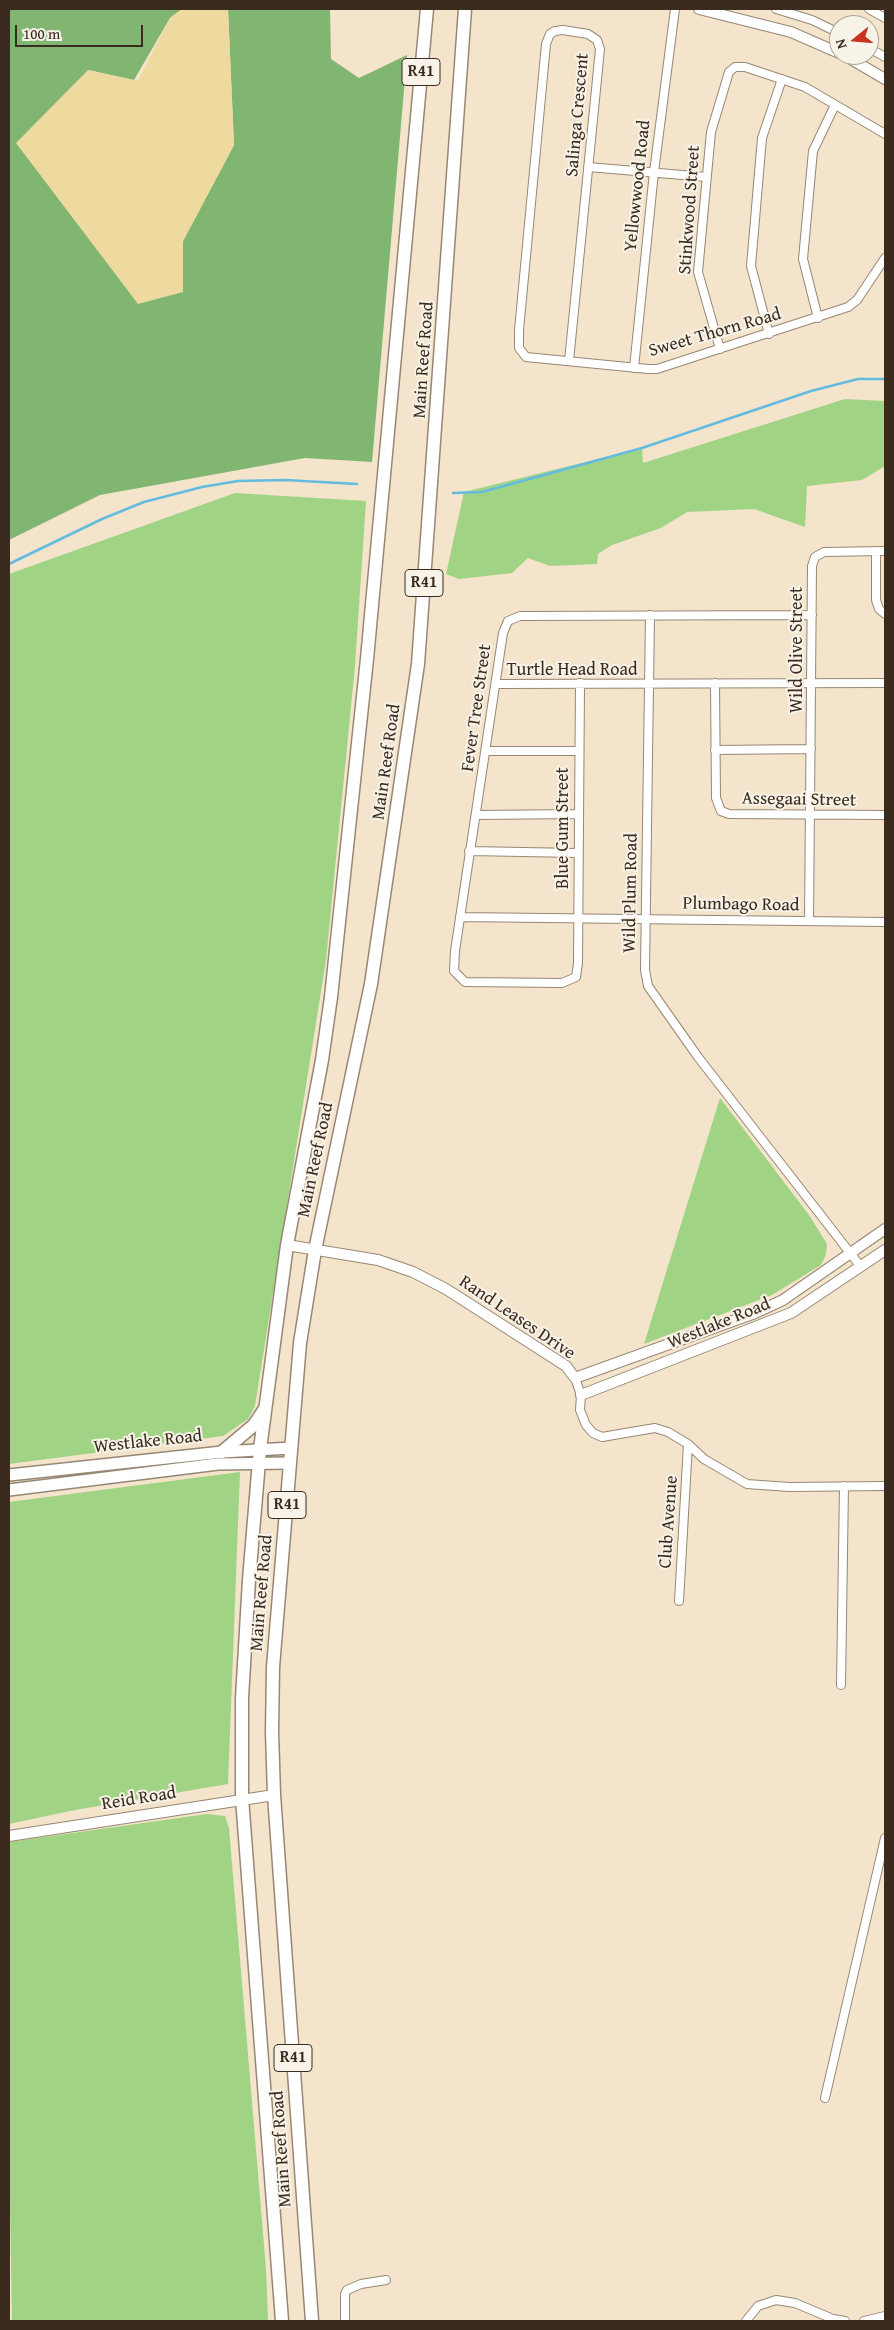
<!DOCTYPE html>
<style>
body{margin:0}
#map{position:relative;width:894px;height:2330px;overflow:hidden;background:#f3e4cb;font-family:"Gentium Book Plus",serif}
canvas{display:block}
.frame{position:absolute;inset:0;border:10px solid #3b2a1e;pointer-events:none}
.north{position:absolute;left:829px;top:15px;width:50px;height:50px;box-sizing:border-box;background:#f7f3e8;border:1px solid #aca397;border-radius:50%;rotate:253deg;font-size:14px;font-weight:700;line-height:20px;text-align:center;color:#3b2a1e}
.north::after{content:'';display:block;margin:auto;width:18px;height:22px;background:#c8321e;clip-path:polygon(50% 0,100% 100%,50% 72%,0 100%)}
.scale{position:absolute;left:15px;top:25px;width:128px;height:22px;box-sizing:border-box;border:2px solid #3b2a1e;border-top:0;padding-left:6px;font-size:15px;line-height:18px;white-space:nowrap;color:#3b2a1e;-webkit-text-stroke:4px #f7f3e8;paint-order:stroke}
</style>
<div id="map">
<canvas width="894" height="2330"></canvas>
<div class="frame"></div>
<div class="north">N</div>
<div class="scale">100 m</div>
</div>
<script>
const context = document.querySelector('canvas').getContext('2d');
context.lineJoin = 'round';
function paint(path, color) {
  context.fillStyle = color;
  context.fill(path, 'evenodd');
}
function shape(rows) {
  const path = new Path2D();
  for (const r of rows) {
    path.moveTo(r[0], r[1]);
    for (let i = 2; i < r.length; i += 2) path.lineTo(r[i], r[i + 1]);
  }
  return path;
}
function stroke(path, color, width, dash) {
  context.strokeStyle = color;
  context.lineWidth = width;
  context.lineCap = dash ? 'butt' : 'round';
  context.setLineDash(dash || []);
  context.stroke(path);
}
function label(font, color, halo, rows, align = 'center') {
  context.font = font + ' "Gentium Book Plus",serif';
  context.lineWidth = 4;
  context.setLineDash([]);
  context.textBaseline = 'middle';
  context.strokeStyle = halo;
  context.fillStyle = color;
  for (const [text, x, y, turn = 0] of rows) {
    context.save();
    context.translate(x, y);
    context.rotate((+turn || 0) * Math.PI / 180);
    context.textAlign = isNaN(turn) ? turn : align;
    if (halo) context.strokeText(text, 0, 0);
    context.fillText(text, 0, 0);
    context.restore();
  }
}
const green = shape([
 [845,399,885,401,885,466,862,480,807,486,805,527,754,509,687,512,661,528,612,545,598,554,597,564,550,566,528,558,512,573,459,579,446,574,464,492,642,448,643,463],
 [235,493,366,501,355,666,326,960,255,1406,248,1419,223,1436,9,1464,9,574],
 [720,1098,809,1215,827,1244,826,1254,821,1265,772,1295,644,1344],
 [240,1472,228,1784,75,1810,9,1824,9,1502],
 [207,1814,225,1816,229,1828,266,2269,268,2321,12,2321,9,2145,9,1842]
]);
const forest = shape([
 [9,9,182,9,170,18,134,80,88,70,183,292,183,241,234,145,228,9,330,9,331,59,359,78,407,55,372,462,305,458,100,495,9,540]
]);
const sand = shape([
 [182,9,228,9,234,145,183,241,183,292,138,304,16,143,88,70,138,81,170,18]
]);
const stream = shape([
 [453,493,482,492,642,448,811,391,858,379,885,379],
 [9,564,102,519,144,502,202,487,238,481,285,480,357,484]
]);
const minor = shape([
 [776,9,812,20,839,33],
 [869,9,885,18],
 [869,48,885,57],
 [588,167,706,177],
 [818,318,803,259,813,151,835,105],
 [769,334,751,266,762,138,782,79],
 [720,349,698,272,711,132,729,72,735,67,745,67,805,87,885,134],
 [569,361,600,49,597,40,588,34,563,30,555,31,550,34,546,44,519,330,519,348,526,357,648,369,657,369,848,307,857,300,885,258],
 [634,368,654,172,675,9],
 [876,551,876,600,879,609,885,614],
 [650,615,645,970,648,986,698,1057,861,1267],
 [580,683,578,963,576,977,562,983,465,982,454,971,455,951,503,633,508,621,520,616,812,615],
 [715,683,716,798,721,811,729,814,885,815],
 [496,684,885,683],
 [715,750,811,749],
 [486,751,579,751],
 [476,815,578,814],
 [469,851,577,853],
 [460,917,885,922],
 [809,921,812,566,815,557,824,552,885,551],
 [575,1378,581,1395,580,1410,586,1425,593,1433,602,1437,655,1428,668,1432,688,1444,704,1459,747,1484,789,1487,885,1486],
 [679,1601,688,1444],
 [841,1685,844,1486],
 [825,2098,885,1838],
 [345,2321,345,2294,347,2290,361,2284,386,2280],
 [746,2321,758,2306,776,2300,795,2303,833,2319,845,2321],
 [864,2321,885,2316]
]);
const tertiary = shape([
 [699,9,791,32,839,53],
 [844,55,885,79],
 [287,1245,378,1260,413,1272,446,1289,566,1366,575,1378,755,1313,783,1300,885,1229],
 [581,1395,791,1313,885,1250],
 [9,1836,274,1795]
]);
const secondary = shape([
 [9,1475,222,1452,291,1448],
 [9,1490,218,1464,289,1463]
]);
const primary = shape([
 [222,1452,254,1425,264,1410],
 [282,2321,242,1798,242,1698,249,1580,260,1449,287,1245,322,1060,331,997,367,659,427,9],
 [312,2321,274,1795,272,1732,273,1667,300,1343,315,1250,371,984,418,664,465,9]
]);
const shields = [
 [421,72,38],
 [424,583,38],
 [287,1505,38],
 [293,2058,38]
];
const shieldNames = [
 ["R41",421,72],
 ["R41",424,583],
 ["R41",287,1505],
 ["R41",293,2058]
];
const streetNames = [
 ["Salinga Crescent",578,115,-85],
 ["Yellowwood Road",638,186,-84],
 ["Stinkwood Street",690,210,-86],
 ["Sweet Thorn Road",715,333,-16],
 ["Main Reef Road",424,360,-86],
 ["Wild Olive Street",797,650,-90],
 ["Turtle Head Road",572,670],
 ["Fever Tree Street",477,708,-82],
 ["Main Reef Road",387,762,-82],
 ["Assegaai Street",799,800,1],
 ["Blue Gum Street",563,828,-90],
 ["Wild Plum Road",631,893,-89],
 ["Plumbago Road",741,905,1],
 ["Main Reef Road",316,1160,-78],
 ["Rand Leases Drive",517,1318,34],
 ["Westlake Road",719,1324,-22],
 ["Westlake Road",148,1442,-6],
 ["Club Avenue",669,1522,-86],
 ["Main Reef Road",262,1593,-85],
 ["Reid Road",139,1799,-9],
 ["Main Reef Road",282,2149,-94]
];
paint(green, '#a0d484');
paint(forest, '#80b672');
paint(sand, '#eeda9e');
stroke(stream, '#63bbe0', 2.5);
stroke(minor, '#978774', 10);
stroke(tertiary, '#978774', 12);
stroke(secondary, '#978774', 14);
stroke(primary, '#978774', 15);
stroke(minor, '#fff', 8);
stroke(tertiary, '#fff', 10);
stroke(secondary, '#fff', 11);
stroke(primary, '#fff', 12);
for (const [x, y, w] of shields) {
  const box = new Path2D();
  box.roundRect(x - w / 2, y - 13.5, w, 27, 4);
  context.fillStyle = '#f7f3e8';
  context.fill(box);
  stroke(box, '#3b2a1e', 1);
}
label('bold 16px', '#3b2a1e', null, shieldNames);
label('18px', '#3b2a1e', '#f7f3e8', streetNames);
</script>
